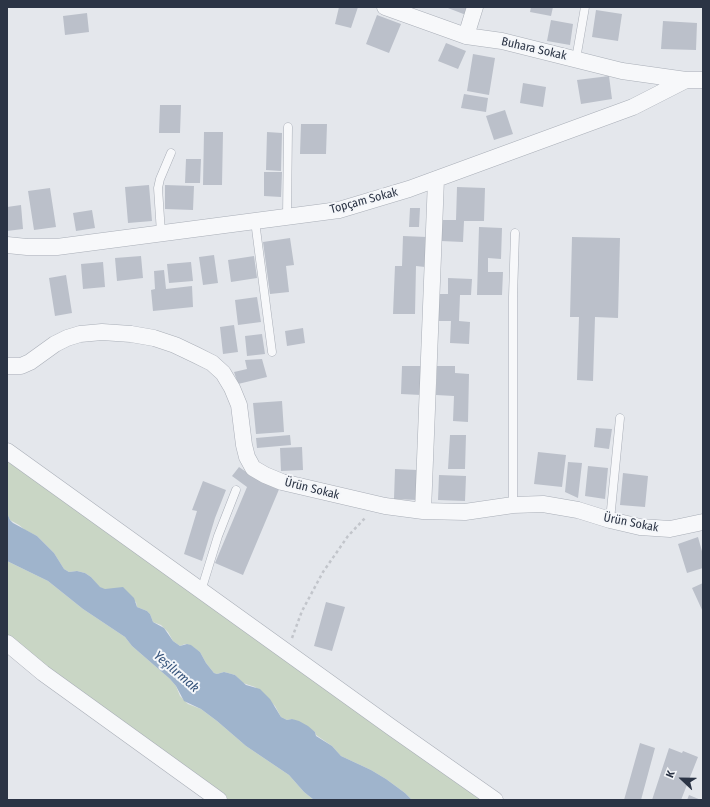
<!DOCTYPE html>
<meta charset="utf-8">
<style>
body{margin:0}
#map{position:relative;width:710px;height:807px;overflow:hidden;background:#e4e7ec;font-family:"Fira Sans Condensed",sans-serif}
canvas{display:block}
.frame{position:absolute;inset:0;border:8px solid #2b3445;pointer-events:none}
.north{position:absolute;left:662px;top:759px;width:40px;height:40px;-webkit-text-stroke:3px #f4f6f9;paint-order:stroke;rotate:292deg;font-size:11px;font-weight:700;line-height:16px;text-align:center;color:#2b3445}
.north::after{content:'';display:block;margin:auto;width:14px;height:18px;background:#2b3445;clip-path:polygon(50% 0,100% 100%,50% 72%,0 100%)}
</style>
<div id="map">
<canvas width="710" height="807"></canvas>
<div class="frame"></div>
<div class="north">K</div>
</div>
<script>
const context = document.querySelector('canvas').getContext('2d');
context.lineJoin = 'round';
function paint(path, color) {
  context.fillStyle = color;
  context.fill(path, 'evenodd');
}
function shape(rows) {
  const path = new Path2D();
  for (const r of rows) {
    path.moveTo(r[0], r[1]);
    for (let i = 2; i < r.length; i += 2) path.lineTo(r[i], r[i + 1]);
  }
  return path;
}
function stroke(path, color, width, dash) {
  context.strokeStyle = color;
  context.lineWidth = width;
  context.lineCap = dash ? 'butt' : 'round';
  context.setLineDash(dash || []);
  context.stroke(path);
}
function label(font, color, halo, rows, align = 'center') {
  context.font = font + ' "Fira Sans Condensed",sans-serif';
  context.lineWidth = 4;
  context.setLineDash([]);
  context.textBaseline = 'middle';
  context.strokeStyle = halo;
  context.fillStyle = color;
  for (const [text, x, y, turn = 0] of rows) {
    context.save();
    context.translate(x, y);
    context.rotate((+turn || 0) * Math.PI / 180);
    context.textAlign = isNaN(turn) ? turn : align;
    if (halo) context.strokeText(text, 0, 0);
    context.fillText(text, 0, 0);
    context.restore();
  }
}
const green = shape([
 [7,451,495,800,412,800,405,793,386,779,371,770,341,756,332,746,316,735,315,732,292,719,287,720,281,717,275,706,255,687,243,683,235,675,228,673,224,672,217,674,214,673,206,663,200,652,190,645,185,644,180,646,173,641,168,632,161,625,153,622,150,614,147,611,137,607,136,602,99,587,91,577,85,573,77,571,69,572,64,569,54,553,37,536,25,530,19,525,10,520,7,513],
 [7,561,48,581,83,609,125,637,132,646,170,679,176,686,180,696,188,704,201,709,217,721,246,746,289,775,304,792,314,800,219,800,7,643]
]);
const water = shape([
 [7,513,10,520,13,523,37,536,54,553,64,569,69,572,77,571,85,573,91,577,100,587,105,589,123,587,134,598,137,607,147,611,150,614,153,622,164,628,173,641,180,646,187,644,191,645,200,652,206,663,214,673,217,674,224,672,228,673,235,675,246,685,260,689,270,699,281,717,287,720,292,719,299,721,308,726,315,732,316,736,332,746,341,756,371,770,386,779,405,793,412,800,314,800,304,792,289,775,246,746,217,721,201,709,184,701,176,686,170,679,132,646,125,637,83,609,48,581,7,561]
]);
const building = shape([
 [339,7,358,7,351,28,335,24],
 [448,7,469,7,466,15,448,8],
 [531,7,553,7,551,16,530,12],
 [596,10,622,14,618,41,592,37],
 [87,13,89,32,65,35,63,16],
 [377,15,401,24,389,53,366,44],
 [551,20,573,24,570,45,547,41],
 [663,21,697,23,696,50,661,49],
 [446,43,466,51,458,69,438,61],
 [473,54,495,58,489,95,467,91],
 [609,76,612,99,581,104,577,80],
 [523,83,546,87,543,107,520,103],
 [464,94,488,98,486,112,461,108],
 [160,105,181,105,180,133,159,133],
 [505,110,513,134,494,140,486,116],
 [301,124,327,124,326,154,300,154],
 [204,132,223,132,222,185,203,185],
 [267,132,282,133,281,171,266,170],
 [186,159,201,159,200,183,185,183],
 [264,172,282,172,281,197,264,196],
 [149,185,152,221,128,223,125,187],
 [165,185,194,186,193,210,165,209],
 [457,187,485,188,484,221,464,221,463,242,441,241,442,220,456,220],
 [50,188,56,227,34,230,28,191],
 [21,205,23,229,7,231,7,207],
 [410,208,420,208,419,227,409,227],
 [92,210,95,228,76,231,73,213],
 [479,227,502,228,501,259,488,258,488,272,503,272,502,295,477,295],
 [403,236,427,237,425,267,416,266,415,314,393,314,395,266,402,266],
 [572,237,620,238,618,318,595,317,593,381,577,380,579,317,570,317],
 [290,238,294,265,286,266,289,292,270,294,263,242],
 [214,255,218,283,203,285,199,257],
 [141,256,143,278,117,281,115,258],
 [254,256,257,278,231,282,228,260],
 [103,262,105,287,83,289,81,264],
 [191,262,193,281,169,283,167,264],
 [164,270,166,289,192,286,193,307,153,311,151,290,155,289,154,271],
 [66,275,72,313,55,316,49,278],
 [448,278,472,279,471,295,460,295,459,321,470,322,469,344,450,343,451,321,438,321,439,294,448,294],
 [257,297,261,322,238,325,235,300],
 [234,325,238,352,223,354,220,327],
 [303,328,305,343,287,346,285,331],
 [262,334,265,354,247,356,245,336],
 [262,359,267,377,238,384,234,372,247,369,245,360],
 [402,366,422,366,421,395,401,394],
 [437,366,455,366,455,373,469,374,468,422,453,421,454,396,436,395],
 [282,401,284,432,256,434,253,403],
 [596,428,612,429,609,449,594,447],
 [290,435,291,445,257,448,256,438],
 [450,435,466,435,465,469,448,469],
 [302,447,303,470,281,471,280,448],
 [538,452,566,455,562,487,534,484],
 [568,462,582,463,578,498,565,492],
 [588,466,608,468,605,499,585,496],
 [239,467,252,476,280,487,243,575,215,563,247,487,232,476],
 [395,469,418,470,417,500,394,499],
 [623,473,648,476,645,507,620,505],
 [439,475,466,476,465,501,438,500],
 [203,481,226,490,215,518,202,561,184,554,197,511,192,510],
 [698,537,703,555,703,568,687,573,678,544],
 [703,583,703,612,692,588],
 [326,602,345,607,332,651,314,646],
 [640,743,655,748,641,800,624,800],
 [669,748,682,753,683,751,698,757,681,800,652,800],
 [689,795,701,800,687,800]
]);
const path = shape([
 [292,638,302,611,323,572,348,536,366,517]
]);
const lane = shape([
 [576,59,585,7],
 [287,217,288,127],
 [255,221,272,352],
 [161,233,158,188,160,179,171,153],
 [513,505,513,297,515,233],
 [610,520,620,418],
 [201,591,218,536,236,490]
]);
const street = shape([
 [385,7,466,36,502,41,622,71,686,80],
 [466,36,475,7],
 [7,245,27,247,57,247,339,210,409,189,633,107,686,80,703,80],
 [7,366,21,366,30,362,55,344,67,338,80,334,102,332,131,334,154,338,175,345,196,355,212,363,223,373,232,388,239,405,244,445,247,457,253,468,265,475,282,482,385,506,423,511,465,512,513,505,543,504,578,510,610,520,640,527,670,529,703,522],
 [7,451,391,727,495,800],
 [423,511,436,179],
 [7,643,43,673,219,800]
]);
const streetNames = [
 ["Buhara Sokak",534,49,13],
 ["Topçam Sokak",364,201,-15],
 ["Ürün Sokak",312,489,14],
 ["Ürün Sokak",631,523,11]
];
const waterNames = [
 ["Yeşilırmak",176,672,41]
];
paint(green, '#c9d6c5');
paint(water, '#9fb4cc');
paint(building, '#bbc0ca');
stroke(lane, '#a9aeb7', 9);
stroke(street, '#a9aeb7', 17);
stroke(path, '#c2c5cb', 2.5, [3, 3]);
stroke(lane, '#f7f8fa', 8);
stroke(street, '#f7f8fa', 16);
label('12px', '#2b3445', '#f4f6f9', streetNames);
label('italic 13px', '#34527a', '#f4f6f9', waterNames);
</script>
